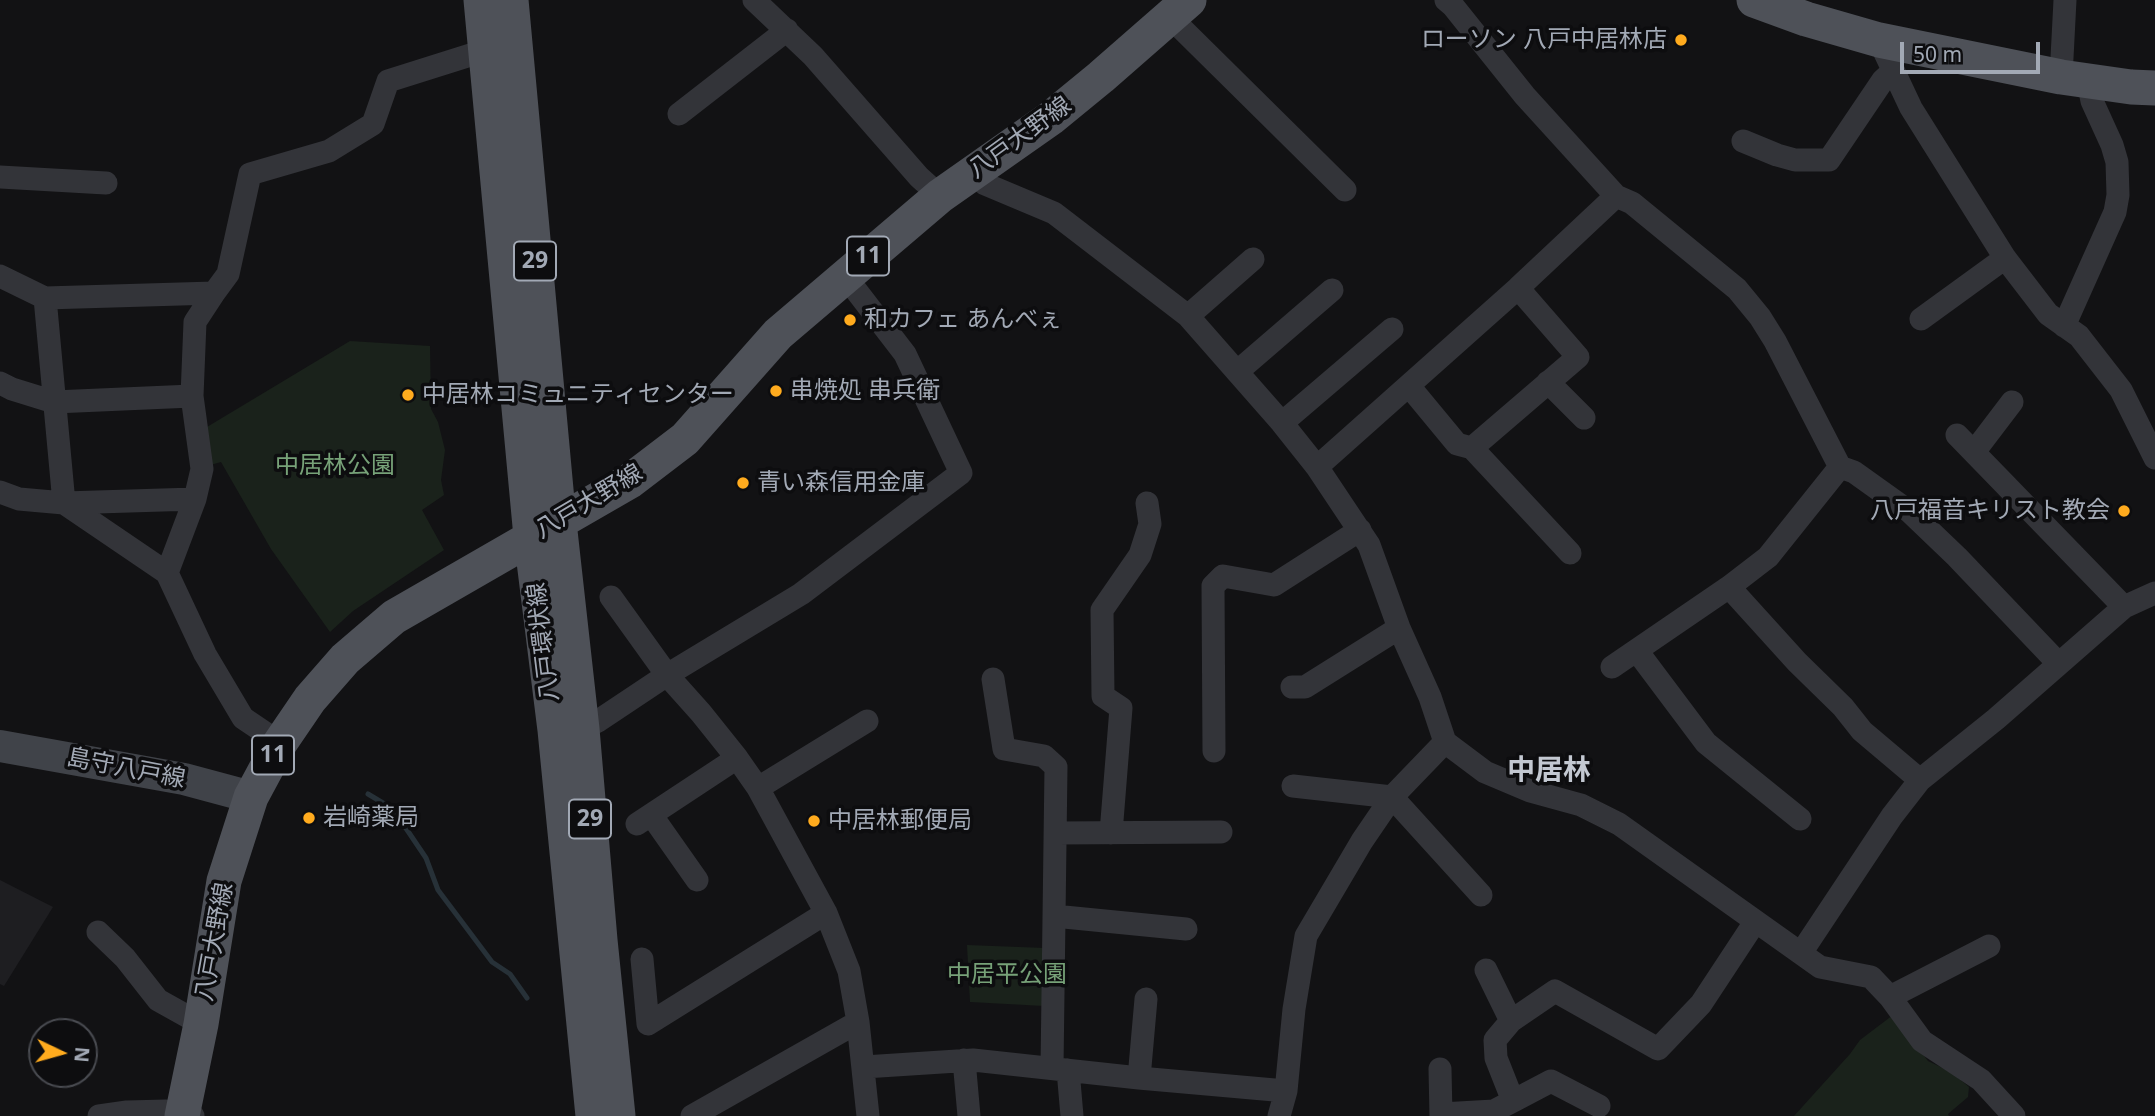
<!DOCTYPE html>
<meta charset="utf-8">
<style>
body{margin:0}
#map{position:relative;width:2155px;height:1116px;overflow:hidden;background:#121214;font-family:"Noto Sans",sans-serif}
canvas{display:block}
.north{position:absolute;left:28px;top:1018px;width:70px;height:70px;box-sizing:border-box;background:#0d0d0f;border:2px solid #494b51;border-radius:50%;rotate:95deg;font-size:19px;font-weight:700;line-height:28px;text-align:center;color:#a2a9b5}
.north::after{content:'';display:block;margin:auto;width:24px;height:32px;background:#ffab1e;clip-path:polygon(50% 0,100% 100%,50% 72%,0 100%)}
.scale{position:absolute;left:1900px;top:42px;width:140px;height:32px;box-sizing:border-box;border:4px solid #a2a9b5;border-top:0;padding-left:9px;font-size:21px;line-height:24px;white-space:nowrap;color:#a2a9b5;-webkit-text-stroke:5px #0d0d0f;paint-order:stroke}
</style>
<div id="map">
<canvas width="2155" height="1116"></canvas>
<div class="north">N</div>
<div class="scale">50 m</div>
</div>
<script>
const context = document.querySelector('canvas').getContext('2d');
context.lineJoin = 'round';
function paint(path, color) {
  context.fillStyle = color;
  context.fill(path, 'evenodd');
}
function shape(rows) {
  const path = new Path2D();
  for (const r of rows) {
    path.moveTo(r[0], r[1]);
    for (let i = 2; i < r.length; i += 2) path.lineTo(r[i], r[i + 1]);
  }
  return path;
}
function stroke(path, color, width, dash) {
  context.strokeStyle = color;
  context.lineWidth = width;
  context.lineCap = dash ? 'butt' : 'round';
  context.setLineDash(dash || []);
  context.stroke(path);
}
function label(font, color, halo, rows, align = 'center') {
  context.font = font + ' "Noto Sans","Noto Sans JP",sans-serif';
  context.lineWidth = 7;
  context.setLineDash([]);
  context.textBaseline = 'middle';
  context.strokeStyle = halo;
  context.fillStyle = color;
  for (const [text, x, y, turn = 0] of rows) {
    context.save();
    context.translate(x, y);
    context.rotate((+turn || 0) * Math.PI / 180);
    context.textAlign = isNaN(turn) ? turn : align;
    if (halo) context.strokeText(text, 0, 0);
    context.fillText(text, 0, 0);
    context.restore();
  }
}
const built = shape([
 [0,880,53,907,4,986,0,984]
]);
const green = shape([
 [350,341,430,346,431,409,438,422,445,450,441,480,444,495,422,510,444,550,353,611,330,632,271,549,221,462,207,466,202,430],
 [967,945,1045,948,1044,1006,970,1002],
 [1893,1015,1928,1061,1951,1072,1969,1087,1968,1097,1948,1114,1949,1116,1794,1116,1850,1054,1860,1040]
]);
const stream = shape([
 [368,794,393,809,426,858,438,890,492,962,510,974,527,998]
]);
const minor = shape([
 [754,0,813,56,919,177,940,196],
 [1170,17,1345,190],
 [1879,40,1911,108,2005,258,2048,314,2079,336,2121,390,2155,458],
 [2061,77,2065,0],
 [679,114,787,30],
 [1743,141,1777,155,1795,160,1829,160,1883,80,1893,71],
 [973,173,985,184,1054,213,1188,316,1282,423,1317,467,1369,545,1399,628,1430,697,1445,742,1485,772,1530,791,1581,805,1619,824,1820,967,1871,977,1890,997,1922,1041,1981,1080,2014,1116],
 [0,177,106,183],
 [1616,196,1632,203,1737,289,1760,317,1775,341,1840,467],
 [0,276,45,298,214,293,228,274,250,174,329,151,373,124,388,81,499,46],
 [45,298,64,503,167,573,205,654,243,718,280,743],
 [1188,316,1253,259],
 [1921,319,2005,258],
 [2064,326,2115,212,2118,195,2117,162,2112,145,2092,101,2088,81],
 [1238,371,1332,290],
 [1548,382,1584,418],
 [0,383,12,389,54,402,192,396],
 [1409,386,1457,444,1472,448,1570,553],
 [1282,423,1392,329],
 [1957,435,2124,607],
 [1472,448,1578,357,1518,288],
 [1974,452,2012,402],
 [1317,467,1518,288,1616,196,1525,96,1453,6,1446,0],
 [0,492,19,499,64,503,195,499],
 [167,573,195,499,202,469,192,396,195,322,214,293],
 [611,597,667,675,701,713,737,758,758,788,826,913,849,971,858,1022,868,1116],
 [1637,651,1706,743,1800,819],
 [1612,667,1729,587],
 [993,679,1004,749,1044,756,1056,767,1052,1068],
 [1292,687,1305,687,1399,628],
 [582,729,598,721,667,675,801,594,961,473,905,354,845,276],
 [1214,751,1213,586,1223,576,1274,585,1360,530],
 [1920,780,1862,731,1843,707,1797,662,1729,587,1768,557,1840,467,1854,472,1910,512,1957,557,2059,664],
 [1293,786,1392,797,1481,895],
 [758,788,867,721],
 [652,816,697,880],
 [637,824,737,758],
 [1056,833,1221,832],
 [1111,833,1121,708,1103,696,1102,610,1140,555,1150,524,1147,503],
 [1054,916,1186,929],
 [98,932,125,958,158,1000,201,1024],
 [1801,953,1892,816,1920,780,1996,719,2124,607,2155,593],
 [642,959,648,1024,826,913],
 [1486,970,1511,1021],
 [1890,997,1989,946],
 [964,1060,969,1116],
 [864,1067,973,1060,1139,1078,1286,1091],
 [1440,1069,1441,1116],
 [1068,1070,1072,1116],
 [1139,1078,1146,999],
 [1513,1101,1551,1081,1599,1106],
 [1441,1114,1494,1111,1513,1101,1496,1058,1495,1040,1511,1021,1555,991,1658,1049,1701,1004,1755,922],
 [99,1116,127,1112,166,1111,193,1116],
 [692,1116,858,1022],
 [1279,1116,1286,1091,1294,1009,1306,936,1362,841,1392,797,1445,742]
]);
const secondary = shape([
 [0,746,184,779,251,797]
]);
const primary = shape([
 [481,0,531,537,555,730,593,1116],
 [511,0,559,522,582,729,600,940,618,1116],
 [1754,0,1806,19,1879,40,2061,77,2131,87,2155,88],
 [182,1116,201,1024,224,881,251,797,280,743,310,699,345,659,394,617,630,481,685,439,778,334,940,196,1051,118,1101,77,1189,0]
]);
const markers = [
 [1681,40,7,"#ffab1e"],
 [850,320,7,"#ffab1e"],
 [776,391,7,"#ffab1e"],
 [408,395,7,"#ffab1e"],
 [743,483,7,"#ffab1e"],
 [2124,511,7,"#ffab1e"],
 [309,818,7,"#ffab1e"],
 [814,821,7,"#ffab1e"]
];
const shields = [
 [868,256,42],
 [535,261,42],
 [273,755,42],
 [590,819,42]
];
const shieldNames = [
 ["11",868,256],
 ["29",535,261],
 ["11",273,755],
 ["29",590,819]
];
const poiNames = [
 ["ローソン 八戸中居林店",1667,40,"right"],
 ["和カフェ あんべぇ",864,320],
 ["串焼処 串兵衛",790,391],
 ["中居林コミュニティセンター",422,395],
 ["青い森信用金庫",757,483],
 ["八戸福音キリスト教会",2110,511,"right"],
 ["岩崎薬局",323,818],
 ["中居林郵便局",828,821]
];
const streetNames = [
 ["八戸大野線",1020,138,-36],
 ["八戸大野線",589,502,-31],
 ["八戸環状線",544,642,-97],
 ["島守八戸線",126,769,11],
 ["八戸大野線",215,942,-80]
];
const parkNames = [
 ["中居林公園",335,466],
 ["中居平公園",1007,975]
];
const quarterNames = [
 ["中居林",1549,771]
];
paint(built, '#1e1e21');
paint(green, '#1a221b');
stroke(stream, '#273138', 5);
stroke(minor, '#333439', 23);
stroke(secondary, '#404349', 32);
stroke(primary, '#4e5158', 35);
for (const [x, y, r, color] of markers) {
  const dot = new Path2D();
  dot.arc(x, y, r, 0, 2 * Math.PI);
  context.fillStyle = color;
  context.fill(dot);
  stroke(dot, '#0d0d0f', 2.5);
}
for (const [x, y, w] of shields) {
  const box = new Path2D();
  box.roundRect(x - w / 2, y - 19.5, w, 39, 5);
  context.fillStyle = '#0d0d0f';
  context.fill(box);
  stroke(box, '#a2a9b5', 2);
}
label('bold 23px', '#a2a9b5', null, shieldNames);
label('24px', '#a2a9b5', '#0d0d0f', poiNames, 'left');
label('24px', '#a2a9b5', '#0d0d0f', streetNames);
label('24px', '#77a278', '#0d0d0f', parkNames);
label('bold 28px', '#c3c8d1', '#0d0d0f', quarterNames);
</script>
